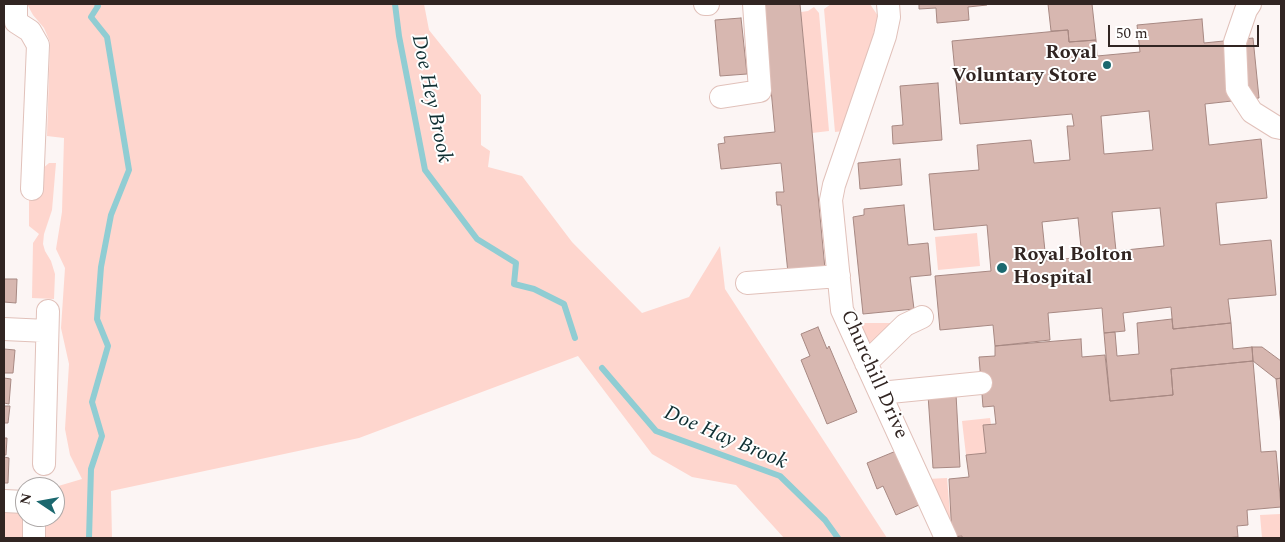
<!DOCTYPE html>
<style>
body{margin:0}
#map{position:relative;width:1285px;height:542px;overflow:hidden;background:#fcf5f4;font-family:Spectral,serif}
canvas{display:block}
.frame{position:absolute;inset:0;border:5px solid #312522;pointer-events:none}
.north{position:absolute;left:15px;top:477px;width:50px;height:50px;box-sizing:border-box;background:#fff;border:1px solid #ada8a7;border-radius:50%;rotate:282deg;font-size:14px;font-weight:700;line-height:20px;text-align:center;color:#312522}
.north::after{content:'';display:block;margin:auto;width:18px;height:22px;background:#1b686f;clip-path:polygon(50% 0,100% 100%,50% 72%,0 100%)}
.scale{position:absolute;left:1108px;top:25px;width:151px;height:22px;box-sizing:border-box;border:2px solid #312522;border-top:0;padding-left:6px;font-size:15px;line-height:18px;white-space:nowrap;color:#312522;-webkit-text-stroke:4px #fff;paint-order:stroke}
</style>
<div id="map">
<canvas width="1285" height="542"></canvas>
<div class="frame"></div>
<div class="north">N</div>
<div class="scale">50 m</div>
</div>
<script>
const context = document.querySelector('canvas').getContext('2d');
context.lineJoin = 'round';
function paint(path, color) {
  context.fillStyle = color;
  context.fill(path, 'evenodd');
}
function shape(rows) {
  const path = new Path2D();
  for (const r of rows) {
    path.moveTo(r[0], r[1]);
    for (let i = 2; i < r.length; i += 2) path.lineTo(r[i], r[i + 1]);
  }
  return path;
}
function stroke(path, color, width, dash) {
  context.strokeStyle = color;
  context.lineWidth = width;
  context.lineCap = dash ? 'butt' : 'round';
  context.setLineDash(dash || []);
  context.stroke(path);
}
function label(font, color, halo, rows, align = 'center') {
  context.font = font + ' Spectral,serif';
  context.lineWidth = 4;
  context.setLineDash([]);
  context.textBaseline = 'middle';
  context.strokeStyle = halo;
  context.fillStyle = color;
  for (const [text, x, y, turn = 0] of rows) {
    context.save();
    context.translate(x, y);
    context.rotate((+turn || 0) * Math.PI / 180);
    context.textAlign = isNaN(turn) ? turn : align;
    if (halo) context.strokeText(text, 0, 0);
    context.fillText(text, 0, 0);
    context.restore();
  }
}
const green = shape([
 [27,4,424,4,429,30,481,95,481,145,490,151,488,167,522,176,572,242,642,313,689,297,720,246,725,289,887,538,784,538,736,485,692,477,652,454,578,356,359,438,111,491,112,538,46,538,46,517,55,517,55,487,82,479,70,455,65,429,69,364,61,328,65,268,56,249,62,212,64,138,47,136,50,42,44,28,33,15],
 [831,4,870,4,878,16,871,43,843,131,835,132,824,9],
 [814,7,819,13,829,131,812,133,801,12,808,11],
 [49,163,56,163,52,210,44,234,43,244,45,251,51,261,55,274,54,299,32,298,33,243,39,234,29,226,29,200,39,198,40,175,41,170],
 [977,233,980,266,938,270,935,237],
 [860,323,894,323,871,343,864,336],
 [990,418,991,424,983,425,986,453,966,455,962,421],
 [947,478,952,537,962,536,962,538,951,538,927,479],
 [4,501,25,502,34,538,4,538],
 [1280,514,1281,515,1281,538,1262,538,1260,515]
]);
const stream = shape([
 [395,4,399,36,425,170,477,239,516,263,514,284,534,289,564,304,575,338],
 [602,368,656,431,780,476,825,520,838,538],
 [89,538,91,469,102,436,92,402,108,346,97,319,101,267,111,215,129,170,107,37,91,17,98,6,97,4]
]);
const building = shape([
 [772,4,800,4,825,269,788,273,781,205,777,205,776,192,784,192,781,163,721,169,718,144,725,143,724,137,775,132,763,5,772,4],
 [919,4,987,4,987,5,968,7,969,20,937,23,936,8,919,9,919,4],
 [1048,4,1092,4,1096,40,1069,42,1068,30,1051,31,1048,4],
 [741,18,747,74,720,76,715,20,741,18],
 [1202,19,1204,43,1253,38,1259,98,1205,104,1209,145,1261,139,1267,198,1216,203,1220,245,1271,240,1276,295,1228,299,1231,323,1173,329,1171,307,1123,313,1125,331,1104,333,1102,308,1048,313,1050,340,995,346,993,325,940,330,935,276,991,271,987,225,934,230,929,174,979,170,977,145,1031,140,1034,163,1070,160,1067,126,1074,126,1072,114,960,124,952,41,1068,30,1069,42,1096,40,1097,56,1140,52,1137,25,1202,19],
 [1149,111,1153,150,1104,154,1101,116,1149,111],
 [1160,208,1164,246,1116,251,1112,212,1160,208],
 [1078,218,1082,257,1046,261,1042,222,1078,218],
 [938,83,942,140,893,144,892,126,903,125,900,86,938,83],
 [900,159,902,185,860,189,858,163,900,159],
 [904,205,908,245,928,243,931,275,910,277,914,309,863,314,853,217,864,215,864,209,904,205],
 [4,279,17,279,16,303,4,302,4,279],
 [1172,319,1173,329,1231,323,1233,349,1252,347,1253,361,1171,369,1173,395,1110,401,1104,333,1115,332,1117,356,1139,354,1137,323,1172,319],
 [818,327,827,349,829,346,857,412,827,424,801,360,810,356,801,334,818,327],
 [1081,339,1082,357,1105,355,1110,401,1173,395,1171,369,1253,361,1261,452,1276,451,1281,507,1247,510,1248,525,1237,526,1238,537,1224,538,962,538,962,536,952,537,949,479,969,477,966,455,986,453,983,425,996,424,994,406,983,407,979,357,995,356,995,346,1081,339],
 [1252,347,1262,347,1281,361,1281,378,1276,379,1253,361,1252,347],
 [4,349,15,350,13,373,4,373,4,349],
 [4,378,11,379,9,404,4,403,4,378],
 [1281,378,1281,426,1276,379,1281,378],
 [956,394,960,467,933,468,928,395,956,394],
 [4,406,10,406,8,423,4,423,4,406],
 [4,438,7,438,6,455,4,455,4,438],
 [896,451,919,505,896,515,883,486,877,489,867,463,896,451],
 [4,457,9,458,8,483,4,483,4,457]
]);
const minor = shape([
 [16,4,16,22,30,31,38,45,32,189],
 [705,4,708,4],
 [888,4,889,17,885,36,834,185,831,200,842,310,946,538],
 [1250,4,1246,10,1235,42,1237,89,1252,112,1276,127,1281,128],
 [721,97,760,91,754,4],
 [747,283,839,276],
 [4,329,47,331],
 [866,363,905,325,922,317],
 [880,393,981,383],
 [44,464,48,311],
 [4,501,25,502],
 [34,517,34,538]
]);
const markers = [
 [1107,65,5,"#1b686f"],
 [1002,268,6,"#1b686f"]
];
const poiNames = [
 ["Royal",1097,54],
 ["Voluntary Store",1097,77],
 ["Royal Bolton",1013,256,"left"],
 ["Hospital",1013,279,"left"]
];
const streetNames = [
 ["Churchill Drive",873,375,66]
];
const waterNames = [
 ["Doe Hey Brook",430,99,78],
 ["Doe Hay Brook",725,439,23]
];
paint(green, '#fed6ce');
stroke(stream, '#90cdd3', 6);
paint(building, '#d7b7b0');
stroke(building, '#a78882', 1);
stroke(minor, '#e1c1ba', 24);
stroke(minor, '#fff', 22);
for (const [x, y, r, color] of markers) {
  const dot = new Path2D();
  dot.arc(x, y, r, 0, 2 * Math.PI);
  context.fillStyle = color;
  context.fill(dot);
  stroke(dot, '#fff', 2);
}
label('bold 20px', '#312522', '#fff', poiNames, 'right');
label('20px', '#312522', '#fff', streetNames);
label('italic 21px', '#0f2e31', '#fff', waterNames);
</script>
